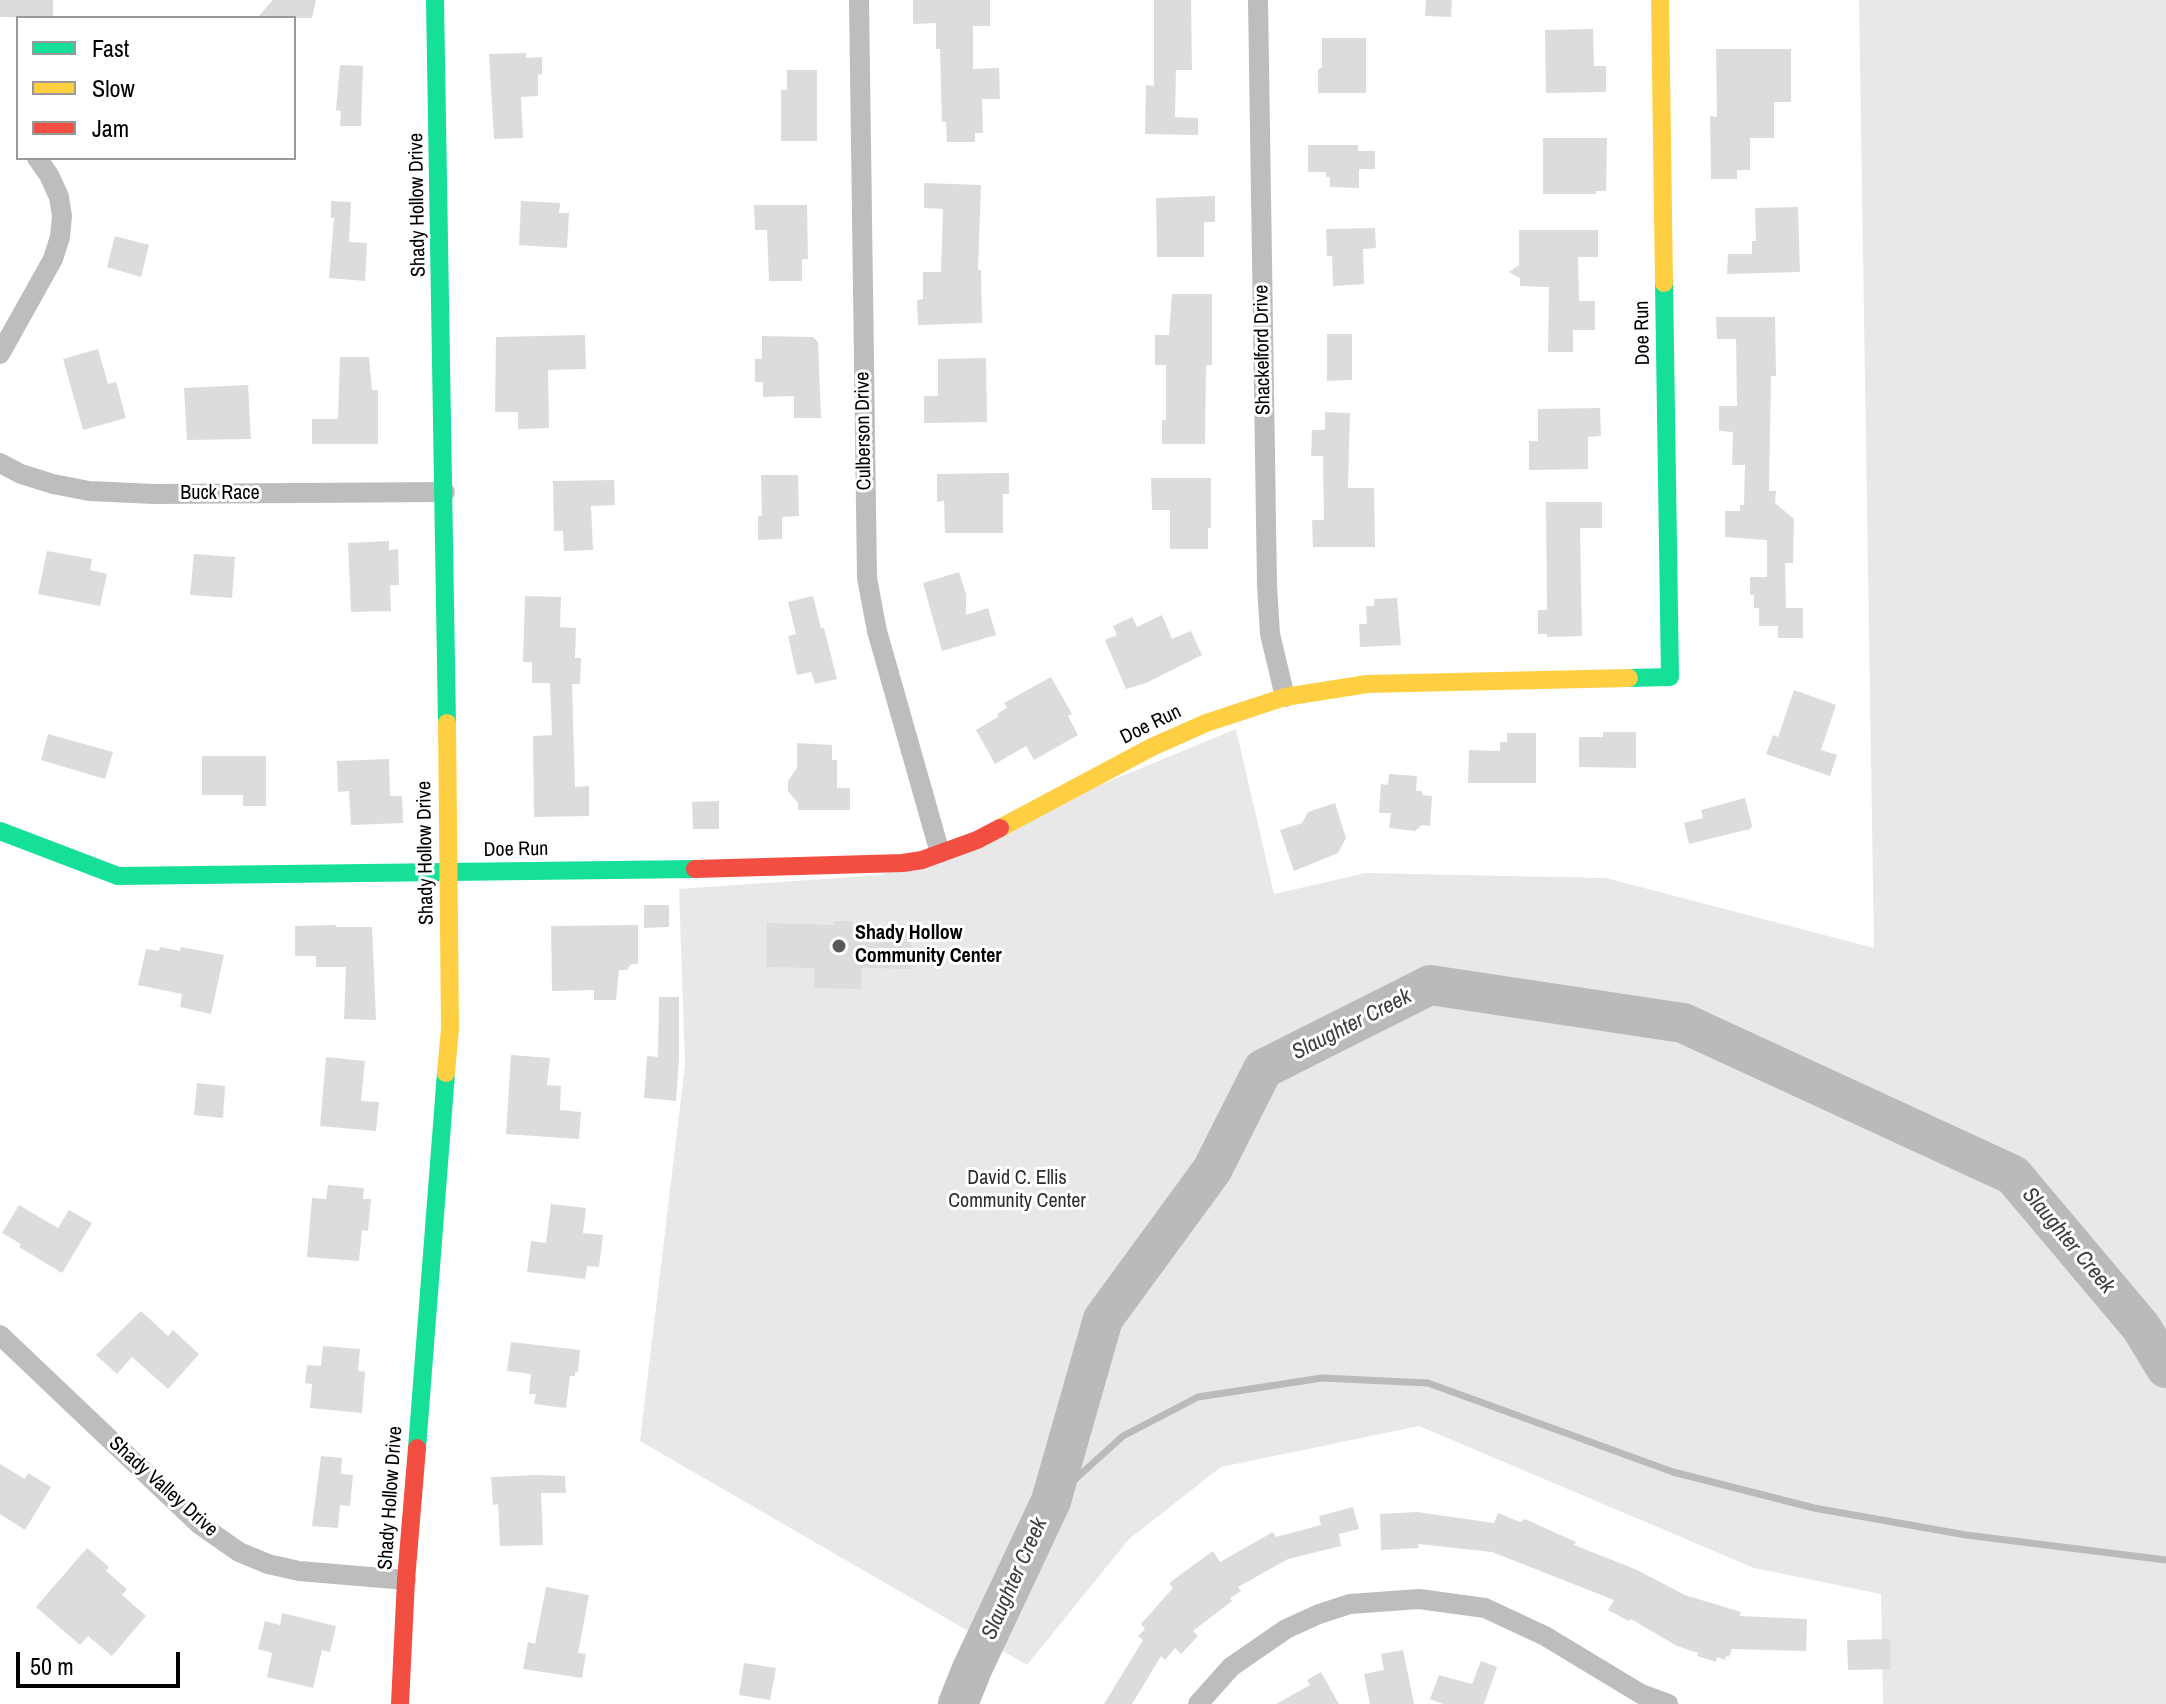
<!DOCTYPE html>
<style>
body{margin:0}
#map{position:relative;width:2166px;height:1704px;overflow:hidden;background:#fff;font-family:"Archivo Narrow",sans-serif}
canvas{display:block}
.legend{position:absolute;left:16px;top:16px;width:280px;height:144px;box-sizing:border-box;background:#fff;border:2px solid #999;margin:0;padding:10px 14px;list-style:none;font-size:24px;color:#000}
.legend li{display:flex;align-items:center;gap:16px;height:40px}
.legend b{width:40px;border:2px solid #999}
.scale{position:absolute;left:16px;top:1652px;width:164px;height:36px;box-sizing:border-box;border:4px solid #000;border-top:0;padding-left:10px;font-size:24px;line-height:28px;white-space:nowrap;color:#000;-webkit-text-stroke:6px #fff;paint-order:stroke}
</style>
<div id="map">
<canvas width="2166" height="1704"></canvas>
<ul class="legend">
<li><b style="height:10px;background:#16e098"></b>Fast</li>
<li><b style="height:10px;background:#ffcf43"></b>Slow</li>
<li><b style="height:10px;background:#f24e42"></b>Jam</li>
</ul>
<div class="scale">50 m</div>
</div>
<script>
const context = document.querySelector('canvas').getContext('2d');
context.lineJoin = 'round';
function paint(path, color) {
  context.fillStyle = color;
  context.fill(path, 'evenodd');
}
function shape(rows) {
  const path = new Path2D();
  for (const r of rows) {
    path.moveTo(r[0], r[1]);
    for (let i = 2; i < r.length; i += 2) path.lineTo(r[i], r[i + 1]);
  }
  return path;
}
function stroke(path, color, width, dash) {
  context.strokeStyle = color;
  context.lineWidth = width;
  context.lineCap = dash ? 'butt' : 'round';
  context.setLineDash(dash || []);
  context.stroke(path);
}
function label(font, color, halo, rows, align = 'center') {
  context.font = font + ' "Archivo Narrow",sans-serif';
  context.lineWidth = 6;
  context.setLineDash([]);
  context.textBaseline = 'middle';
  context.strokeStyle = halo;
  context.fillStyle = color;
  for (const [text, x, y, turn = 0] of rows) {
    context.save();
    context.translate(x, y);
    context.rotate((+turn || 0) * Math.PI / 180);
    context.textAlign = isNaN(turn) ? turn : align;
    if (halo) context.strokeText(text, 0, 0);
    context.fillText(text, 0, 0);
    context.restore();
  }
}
const green = shape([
 [1859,0,2166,0,2166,1704,1883,1704,1881,1594,1754,1568,1419,1426,1221,1467,1129,1539,1027,1665,640,1441,685,1065,679,889,882,875,1236,729,1274,894,1366,873,1606,878,1874,948]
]);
const stream = shape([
 [1051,1501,1123,1436,1198,1397,1322,1378,1428,1383,1673,1472,1814,1508,1966,1535,2166,1560]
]);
const river = shape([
 [958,1704,972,1669,1051,1501,1103,1319,1212,1170,1263,1069,1430,985,1683,1023,2013,1175,2141,1327,2166,1368]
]);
const building = shape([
 [0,0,53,0,53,18,0,17],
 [273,0,316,0,312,18,257,18],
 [913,0,990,0,990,26,973,26,973,69,999,68,1000,99,982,99,983,133,975,133,975,142,947,142,946,122,942,122,940,49,936,49,936,23,913,24],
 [1154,0,1191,0,1192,70,1176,70,1175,117,1198,118,1198,135,1145,134,1146,85,1154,86],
 [1426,0,1452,0,1451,17,1425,16],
 [1593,29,1594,66,1606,66,1606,92,1546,93,1545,30],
 [1322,38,1366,38,1366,93,1318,93,1318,69,1322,68],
 [1716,49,1791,49,1791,102,1774,102,1774,138,1750,138,1750,170,1737,170,1737,179,1711,179,1710,116,1717,117],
 [526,53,526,58,542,57,542,74,538,75,538,96,521,97,523,138,494,139,489,54],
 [340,65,363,66,361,126,340,126,341,111,336,110],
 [787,70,817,70,817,141,781,141,781,90,787,90],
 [1543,138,1607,138,1606,191,1596,191,1596,194,1543,194],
 [1308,145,1358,145,1358,151,1375,151,1375,169,1359,169,1359,188,1330,187,1330,177,1326,177,1326,172,1308,172],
 [924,183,981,185,978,270,981,270,982,323,918,325,917,300,923,299,923,272,941,272,943,209,924,208],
 [1215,196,1215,222,1204,222,1204,257,1157,257,1156,198],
 [331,201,351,202,349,242,367,243,365,281,329,278,334,218,331,218],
 [521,201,560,203,559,213,569,213,567,248,519,245],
 [754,205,807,205,808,259,802,259,802,281,769,281,767,230,755,230],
 [1798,207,1800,272,1727,274,1728,254,1752,254,1752,241,1756,241,1755,208],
 [1375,228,1376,248,1363,249,1364,284,1333,286,1332,256,1327,256,1326,229],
 [1519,230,1598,230,1598,257,1578,257,1579,301,1595,301,1595,330,1573,330,1573,352,1548,352,1549,287,1520,286,1520,278,1509,272,1519,265],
 [115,236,149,245,141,277,107,267],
 [1172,294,1212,294,1212,365,1206,365,1205,444,1162,444,1162,420,1166,420,1166,365,1155,365,1155,335,1169,335],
 [1716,317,1775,317,1776,376,1771,376,1769,491,1776,491,1775,503,1794,519,1793,563,1785,563,1786,608,1803,608,1803,638,1778,638,1778,626,1759,626,1759,608,1754,608,1754,595,1750,595,1750,577,1767,577,1767,540,1725,537,1725,511,1740,511,1740,505,1744,505,1745,465,1732,465,1733,432,1719,431,1719,406,1737,406,1736,339,1717,339],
 [1327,334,1352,334,1352,380,1327,381],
 [585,335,586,369,548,370,549,428,518,429,518,412,495,412,496,337],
 [762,336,813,337,818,342,821,418,794,418,794,396,763,397,763,382,755,382,755,359,762,359],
 [98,349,108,384,116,382,126,418,83,430,63,359],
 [340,357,369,357,372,390,378,390,378,444,312,444,312,419,338,419],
 [986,358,987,422,924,423,924,396,938,396,938,359],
 [248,385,251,439,187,440,184,388],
 [1600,408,1601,436,1588,437,1588,469,1529,470,1529,441,1538,441,1538,409],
 [1325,412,1350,413,1348,488,1374,488,1375,547,1313,547,1312,520,1324,520,1323,456,1311,456,1312,430,1325,430],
 [1009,473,1009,494,1003,494,1003,533,945,533,944,501,937,502,937,474],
 [761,475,798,475,799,516,782,517,782,539,758,540,758,516,762,516],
 [1151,478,1211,478,1211,528,1208,528,1208,549,1170,549,1170,510,1152,510],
 [614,480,615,505,591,506,593,550,564,551,563,531,554,531,553,481],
 [1546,502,1602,502,1602,528,1580,528,1582,636,1547,637,1547,634,1538,634,1538,610,1547,610],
 [389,541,389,550,398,549,399,585,390,585,391,611,351,612,348,543],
 [47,551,92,559,90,570,107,574,100,606,38,594],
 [194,554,235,557,232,598,190,595],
 [959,572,966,594,966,615,988,608,996,635,942,651,923,583],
 [525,596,561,597,560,627,576,628,575,658,581,658,580,684,572,684,575,787,589,786,589,816,534,817,533,736,552,735,550,683,532,683,532,662,523,662],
 [813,596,821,628,824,628,837,679,815,684,811,672,797,675,788,636,796,634,788,602],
 [1397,598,1401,645,1360,647,1359,624,1367,624,1366,606,1374,606,1374,599],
 [1162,615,1172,639,1191,631,1202,655,1146,683,1126,689,1105,640,1117,635,1113,626,1132,617,1137,627],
 [1051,677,1072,714,1068,716,1078,735,1034,760,1026,746,995,764,976,730,998,717,997,714,1007,708,1004,703],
 [1794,690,1836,705,1821,750,1837,755,1830,776,1766,754,1773,735,1778,737],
 [1603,732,1636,732,1636,768,1579,767,1579,737,1603,737],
 [1507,733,1536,733,1536,783,1468,783,1469,750,1500,751,1500,742,1507,742],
 [48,734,113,752,105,779,41,760],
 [797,743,832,745,832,760,837,760,837,788,850,788,850,810,798,810,798,803,788,791,788,781,797,768],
 [202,756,266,756,266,806,243,806,243,795,202,795],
 [389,759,390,796,402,796,403,823,351,825,349,791,338,792,337,761],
 [1389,774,1417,776,1416,791,1422,791,1422,795,1432,796,1430,826,1422,825,1415,831,1389,828,1391,813,1379,813,1381,784,1388,785],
 [1745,798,1752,826,1750,829,1689,844,1684,823,1703,818,1701,810],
 [719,801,719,829,693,829,692,802],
 [1335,803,1346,838,1338,853,1294,871,1280,830,1302,823,1308,812],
 [644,905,669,905,669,927,644,928],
 [834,921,852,921,852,925,911,926,911,969,862,968,861,989,814,988,814,968,766,967,767,923,834,925],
 [336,925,336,927,372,927,376,1020,344,1019,346,967,316,967,316,956,295,956,295,926],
 [638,925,638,964,631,964,627,970,619,970,616,1000,594,1000,594,990,552,991,551,926],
 [160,947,180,951,181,947,224,955,211,1014,180,1007,182,994,138,985,146,949,159,951],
 [659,997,679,997,679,1059,676,1101,644,1098,647,1056,658,1057],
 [511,1055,550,1058,547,1085,561,1086,560,1110,581,1112,579,1139,506,1134],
 [326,1057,365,1061,361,1101,379,1102,376,1131,320,1126],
 [197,1083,225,1086,223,1118,194,1115],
 [328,1185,364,1188,363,1199,371,1199,368,1231,362,1230,359,1261,307,1257,312,1198,326,1199],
 [551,1204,586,1208,583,1233,603,1235,599,1267,587,1266,585,1279,527,1272,531,1241,546,1243],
 [19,1205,58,1228,69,1210,92,1223,62,1273,19,1247,21,1244,2,1233],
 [141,1311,168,1336,173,1330,199,1354,168,1389,132,1357,117,1374,96,1355],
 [511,1342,580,1350,578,1372,575,1372,575,1376,570,1376,566,1408,534,1404,536,1394,529,1394,531,1374,507,1371],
 [323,1346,360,1349,358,1371,365,1372,362,1413,310,1408,312,1384,305,1383,307,1365,321,1366],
 [321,1456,342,1458,341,1474,353,1475,350,1506,340,1505,338,1528,312,1526],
 [0,1464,25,1479,28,1473,51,1487,25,1530,0,1514],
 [536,1475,565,1476,566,1493,541,1493,543,1545,500,1546,498,1504,493,1505,491,1477],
 [1353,1507,1359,1529,1339,1534,1341,1546,1288,1559,1238,1587,1241,1591,1230,1598,1232,1601,1193,1631,1198,1636,1181,1654,1175,1648,1165,1660,1161,1656,1132,1704,1104,1704,1143,1640,1138,1636,1145,1629,1141,1624,1173,1588,1169,1583,1213,1551,1220,1562,1273,1532,1276,1537,1321,1525,1319,1516],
 [1417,1512,1494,1523,1498,1513,1520,1522,1525,1519,1576,1542,1574,1545,1635,1569,1685,1595,1741,1612,1739,1616,1807,1619,1806,1651,1732,1649,1729,1657,1726,1656,1725,1660,1717,1657,1716,1662,1697,1656,1698,1653,1677,1646,1631,1619,1629,1621,1608,1610,1614,1600,1492,1552,1418,1544,1419,1548,1381,1550,1380,1514],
 [87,1548,109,1567,106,1571,127,1589,122,1595,146,1616,112,1656,88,1636,80,1645,36,1607],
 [546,1587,589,1595,578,1653,586,1654,582,1678,523,1669,528,1642,535,1644],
 [282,1613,336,1626,330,1652,322,1650,313,1688,267,1677,272,1653,258,1649,265,1621,280,1625],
 [1890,1639,1891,1669,1848,1670,1847,1640],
 [1403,1650,1414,1704,1370,1704,1364,1674,1384,1670,1381,1654],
 [1481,1661,1497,1667,1484,1704,1443,1704,1430,1699,1439,1675,1472,1684],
 [744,1663,776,1668,770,1700,739,1695],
 [1321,1672,1339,1704,1276,1704,1310,1685,1307,1680]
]);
const street = shape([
 [859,0,867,578,877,631,940,853],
 [1258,0,1267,585,1270,634,1285,697],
 [0,354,53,259,60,237,62,216,59,197,49,175,37,158],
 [0,463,21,474,53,484,89,491,154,494,445,492],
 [0,1335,199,1524,239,1552,268,1564,299,1571,406,1580],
 [1198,1704,1231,1667,1286,1629,1319,1614,1350,1604,1419,1599,1485,1608,1545,1636,1641,1694,1668,1704]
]);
const fast = shape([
 [435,0,447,723],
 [1629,678,1670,677,1664,283],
 [0,831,118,876,695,869],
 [417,1448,446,1073]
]);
const slow = shape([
 [1660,0,1664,283],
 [1000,828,1152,747,1206,723,1285,697,1367,684,1629,678],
 [446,1073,450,1028,447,723]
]);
const jam = shape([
 [695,869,903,863,922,860,977,840,1000,828],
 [400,1704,406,1580,417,1448]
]);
const markers = [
 [839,946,8,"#595959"]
];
const streetNames = [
 ["Shady Hollow Drive",418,205,-91],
 ["Doe Run",1643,333,-91],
 ["Shackelford Drive",1263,350,-91],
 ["Culberson Drive",864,431,-91],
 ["Buck Race",220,494],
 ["Doe Run",1151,725,-26],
 ["Doe Run",516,850,-1],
 ["Shady Hollow Drive",426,853,-91],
 ["Shady Valley Drive",163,1487,42],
 ["Shady Hollow Drive",391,1498,-86]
];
const poiNames = [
 ["Shady Hollow",855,934],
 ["Community Center",855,957]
];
const parkNames = [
 ["David C. Ellis",1017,1179],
 ["Community Center",1017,1202]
];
const waterNames = [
 ["Slaughter Creek",1352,1025,-27],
 ["Slaughter Creek",2068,1241,50],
 ["Slaughter Creek",1015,1579,-66]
];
paint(green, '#e8e8e8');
stroke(stream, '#bababa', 7);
stroke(river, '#bababa', 40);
paint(building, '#dcdcdc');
stroke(street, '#bdbdbd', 20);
stroke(fast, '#16e098', 18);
stroke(slow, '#ffcf43', 18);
stroke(jam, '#f24e42', 18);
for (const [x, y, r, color] of markers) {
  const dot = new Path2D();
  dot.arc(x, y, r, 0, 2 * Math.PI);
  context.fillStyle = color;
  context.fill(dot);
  stroke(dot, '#fff', 3);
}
label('20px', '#000', '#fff', streetNames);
label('bold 20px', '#000', '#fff', poiNames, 'left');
label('20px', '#2d2d2d', '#fff', parkNames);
label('italic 22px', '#3e3e3e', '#fff', waterNames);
</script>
